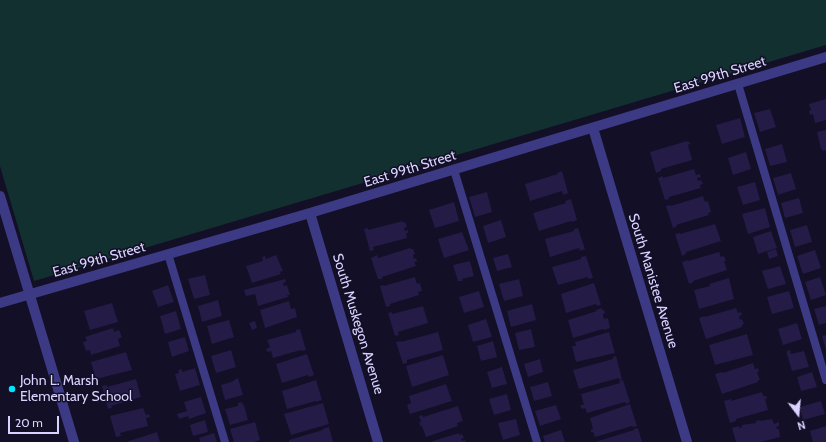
<!DOCTYPE html>
<style>
body{margin:0}
#map{position:relative;width:826px;height:442px;overflow:hidden;background:#130f26;font-family:Cabin,sans-serif}
canvas{display:block}
.north{position:absolute;left:778px;top:394px;width:40px;height:40px;-webkit-text-stroke:3px #130f26;paint-order:stroke;rotate:164deg;font-size:11px;font-weight:700;line-height:16px;text-align:center;color:#d9d4ff}
.north::after{content:'';display:block;margin:auto;width:14px;height:18px;background:#d9d4ff;clip-path:polygon(50% 0,100% 100%,50% 72%,0 100%)}
.scale{position:absolute;left:8px;top:416px;width:51px;height:18px;box-sizing:border-box;border:2px solid #d9d4ff;border-top:0;padding-left:5px;font-size:12px;line-height:14px;white-space:nowrap;color:#d9d4ff;-webkit-text-stroke:3px #130f26;paint-order:stroke}
</style>
<div id="map">
<canvas width="826" height="442"></canvas>
<div class="north">N</div>
<div class="scale">20 m</div>
</div>
<script>
const context = document.querySelector('canvas').getContext('2d');
context.lineJoin = 'round';
function paint(path, color) {
  context.fillStyle = color;
  context.fill(path, 'evenodd');
}
function shape(rows) {
  const path = new Path2D();
  for (const r of rows) {
    path.moveTo(r[0], r[1]);
    for (let i = 2; i < r.length; i += 2) path.lineTo(r[i], r[i + 1]);
  }
  return path;
}
function stroke(path, color, width, dash) {
  context.strokeStyle = color;
  context.lineWidth = width;
  context.lineCap = dash ? 'butt' : 'round';
  context.setLineDash(dash || []);
  context.stroke(path);
}
function label(font, color, halo, rows, align = 'center') {
  context.font = font + ' Cabin,sans-serif';
  context.lineWidth = 3;
  context.setLineDash([]);
  context.textBaseline = 'middle';
  context.strokeStyle = halo;
  context.fillStyle = color;
  for (const [text, x, y, turn = 0] of rows) {
    context.save();
    context.translate(x, y);
    context.rotate((+turn || 0) * Math.PI / 180);
    context.textAlign = isNaN(turn) ? turn : align;
    if (halo) context.strokeText(text, 0, 0);
    context.fillText(text, 0, 0);
    context.restore();
  }
}
const green = shape([
 [0,0,826,0,826,45,34,281,0,166]
]);
const building = shape([
 [826,99,826,120,815,123,813,114,810,115,809,111,811,110,809,104],
 [770,109,776,127,760,132,754,113],
 [740,118,745,137,722,144,716,125],
 [826,130,826,150,823,151,822,149,821,149,817,132],
 [687,141,688,142,690,142,690,144,688,145,692,160,661,169,661,171,656,173,650,152],
 [782,144,787,162,770,166,765,149],
 [746,152,751,169,733,175,728,158],
 [694,169,696,175,700,174,701,177,697,178,698,181,701,180,703,184,700,185,701,188,669,197,669,199,665,200,658,178,663,176,663,178],
 [562,171,568,193,563,195,562,191,530,201,525,184,558,174,557,173],
 [791,173,796,189,778,195,773,178],
 [755,182,760,200,743,205,737,187],
 [487,192,492,212,475,217,469,197],
 [703,196,705,202,708,201,711,212,708,213,709,215,676,225,677,226,673,228,666,206,670,205,671,206],
 [799,198,803,213,785,218,781,203],
 [571,199,577,220,572,222,571,221,539,231,533,213,566,203,565,201],
 [454,202,459,221,435,228,429,210],
 [765,208,770,227,748,234,742,214],
 [501,220,506,237,488,243,483,226],
 [403,221,403,223,405,222,407,227,404,228,405,231,408,230,408,233,406,233,407,238,373,247,374,250,370,251,364,229,368,228,368,230],
 [715,224,721,241,686,252,686,254,682,256,675,234,680,233,680,234],
 [807,225,812,242,795,247,790,230],
 [578,228,585,249,580,251,579,248,550,257,545,239,574,231,574,229],
 [771,231,777,248,758,254,753,237],
 [462,232,469,250,444,258,438,239],
 [410,248,411,249,413,249,415,254,413,255,414,259,416,258,417,262,414,262,416,266,382,277,382,279,378,279,371,258,377,255,378,258],
 [776,249,778,256,769,259,767,252],
 [815,250,821,268,803,274,797,256],
 [719,252,721,257,724,256,726,261,724,261,727,270,693,281,694,282,689,284,682,262,688,260,688,261],
 [508,254,512,267,497,271,493,258],
 [276,255,283,271,280,272,281,274,252,283,246,266,263,261,262,257,265,256,266,259],
 [586,256,593,278,588,279,588,277,558,285,552,267,581,259,581,257],
 [470,261,474,276,462,279,463,281,458,281,453,265],
 [780,266,786,284,768,289,762,271],
 [205,275,210,295,194,299,188,279],
 [415,277,417,284,420,283,422,291,418,292,419,295,390,304,390,306,386,307,380,286,384,285,384,286],
 [820,277,826,295,811,300,805,282],
 [729,278,734,299,699,309,694,290,710,286,709,284],
 [285,279,286,282,283,283,284,286,287,285,290,295,287,295,288,297,258,306,255,294,246,296,244,290],
 [519,279,523,296,504,301,499,284],
 [594,283,601,305,597,306,596,304,566,313,561,294],
 [168,285,174,302,158,307,152,291],
 [479,291,484,307,464,313,459,297],
 [789,291,794,308,772,314,767,297],
 [218,300,222,316,202,322,198,306],
 [289,301,291,309,295,308,297,317,265,328,260,310],
 [112,303,118,322,90,330,84,311],
 [532,304,536,320,511,327,507,311],
 [423,306,428,323,398,332,399,335,395,336,388,313,392,312,392,314],
 [826,306,826,323,819,325,814,309],
 [602,308,602,310,604,310,605,313,603,314,604,319,608,318,610,328,604,330,603,329,573,338,568,320,597,311,596,310],
 [736,308,738,313,741,312,742,315,739,316,740,320,742,319,744,324,742,325,742,327,706,339,699,318,705,316,705,317],
 [176,311,181,329,165,334,160,316],
 [486,319,492,337,473,342,468,325],
 [229,320,234,337,212,344,207,326],
 [255,321,257,328,252,330,249,323],
 [797,323,802,339,783,345,778,329],
 [113,328,114,332,119,330,122,337,118,339,120,346,91,355,90,350,86,351,83,342,87,341,85,337],
 [300,329,306,350,301,351,301,350,273,358,271,351,267,352,266,349,270,347,267,340,296,332,296,330],
 [531,329,535,347,519,350,515,333],
 [438,332,443,350,407,360,407,363,403,364,396,342,401,341,401,342],
 [609,332,615,353,576,362,572,346,576,346,575,342],
 [747,334,753,355,715,365,709,345],
 [826,335,826,350,822,336],
 [185,337,189,351,172,357,168,342],
 [493,341,497,357,481,361,477,346],
 [231,350,236,367,216,373,211,356],
 [790,350,791,354,804,351,809,367,792,371,787,354,787,351],
 [126,352,132,370,96,379,91,362],
 [307,354,314,375,309,377,308,375,282,383,276,364],
 [443,355,449,375,412,387,406,366],
 [616,356,622,379,619,380,619,378,579,389,573,370,613,359,613,357],
 [540,359,543,372,528,377,524,364],
 [753,363,755,369,758,368,759,372,757,372,760,380,758,380,758,382,722,394,715,374,722,372,723,373],
 [502,367,507,384,492,388,487,372],
 [195,368,200,385,180,391,175,374,179,373,178,370,182,369,182,372],
 [812,372,817,387,801,391,797,377],
 [238,378,243,395,225,400,221,385,234,381,234,380],
 [136,379,141,397,111,406,112,408,108,409,102,386,107,385,107,387],
 [316,380,322,400,316,402,316,401,287,409,282,391],
 [623,380,630,402,626,404,625,402,587,413,585,408,582,409,580,405,584,405,581,394,620,383,619,381],
 [548,382,552,396,534,401,530,387],
 [446,384,452,401,410,414,407,405,411,403,409,396],
 [762,392,763,396,766,396,767,399,765,399,768,410,736,419,736,421,730,423,724,401,731,399,731,401],
 [507,394,511,410,494,415,489,399],
 [201,397,206,413,189,419,188,416,179,419,177,414,187,411,184,402],
 [821,401,825,414,803,420,800,407],
 [242,402,243,405,244,405,248,420,230,425,225,409,238,406,238,403],
 [323,403,329,424,291,435,284,414],
 [630,404,637,426,633,427,632,426,595,437,593,432,591,432,591,430,593,429,590,418],
 [556,405,561,419,540,426,535,411],
 [458,406,463,421,457,423,458,426,426,437,422,426,421,427,419,422,421,422,419,416,422,415,423,417],
 [143,408,146,415,149,414,150,417,146,418,148,426,120,433,121,436,116,437,110,416],
 [516,419,520,435,503,440,498,423],
 [772,419,774,424,779,422,779,426,776,427,777,429,779,429,780,437,761,442,736,442,732,428,739,426,739,428,742,427,742,425,756,423,756,421,760,420,761,421],
 [205,420,208,432,193,436,190,425],
 [255,422,260,440,254,442,234,442,230,429],
 [826,426,826,442,813,442,810,431],
 [329,427,333,442,289,442,289,440,323,430,322,429],
 [638,428,642,442,595,442,634,430,634,429],
 [561,430,565,442,545,442,543,436],
 [157,432,160,442,126,442],
 [214,433,217,442,200,442,199,438],
 [459,433,459,435,462,434,464,438,461,439,462,441,465,440,466,442,430,442]
]);
const lane = shape([
 [738,84,826,380],
 [454,170,537,442],
 [168,254,225,442]
]);
const street = shape([
 [593,128,687,442],
 [0,196,74,442],
 [310,213,378,442],
 [0,303,310,213,826,57]
]);
const markers = [
 [12,389,4,"#00e5ff"]
];
const streetNames = [
 ["East 99th Street",720,75,-17],
 ["East 99th Street",410,169,-17],
 ["East 99th Street",99,260,-16],
 ["South Manistee Avenue",653,281,73],
 ["South Muskegon Avenue",358,324,73]
];
const poiNames = [
 ["John L. Marsh",20,381],
 ["Elementary School",20,397]
];
paint(green, '#12302f');
paint(building, '#241b47');
stroke(lane, '#3d3a85', 8);
stroke(street, '#3d3a85', 10);
for (const [x, y, r, color] of markers) {
  const dot = new Path2D();
  dot.arc(x, y, r, 0, 2 * Math.PI);
  context.fillStyle = color;
  context.fill(dot);
  stroke(dot, '#130f26', 1.5);
}
label('14px', '#d9d4ff', '#130f26', streetNames);
label('14px', '#d9d4ff', '#130f26', poiNames, 'left');
</script>
